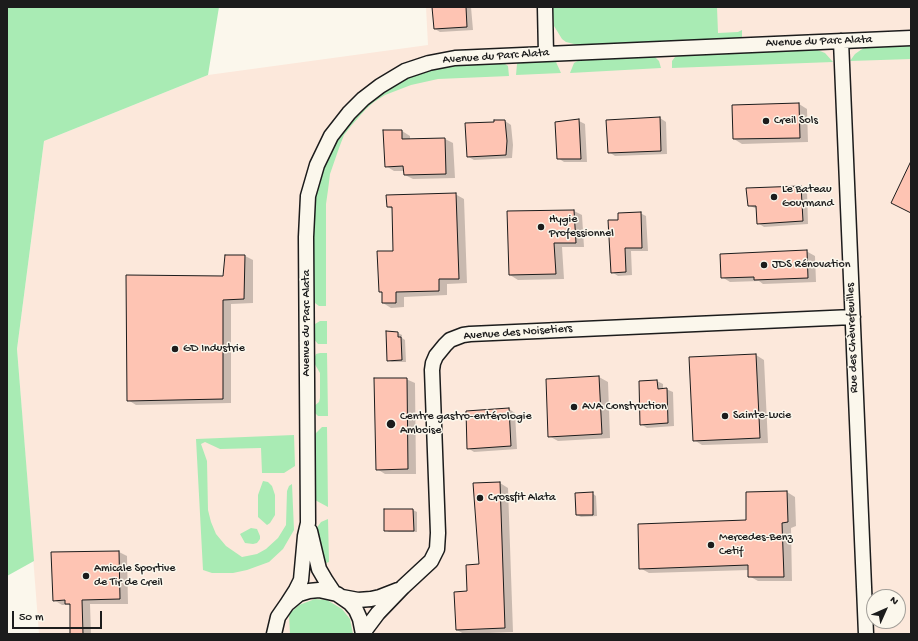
<!DOCTYPE html>
<meta charset="utf-8">
<style>
body{margin:0}
#map{position:relative;width:918px;height:641px;overflow:hidden;background:#fbf7ec;font-family:"Gochi Hand",sans-serif}
canvas{display:block}
.frame{position:absolute;inset:0;border:8px solid #1c1c1c;pointer-events:none}
.north{position:absolute;left:866px;top:589px;width:40px;height:40px;box-sizing:border-box;background:#fbf7ec;border:1px solid #a29f99;border-radius:50%;rotate:45deg;font-size:11px;font-weight:700;line-height:16px;text-align:center;color:#1c1c1c}
.north::after{content:'';display:block;margin:auto;width:14px;height:18px;background:#1c1c1c;clip-path:polygon(50% 0,100% 100%,50% 72%,0 100%)}
.scale{position:absolute;left:12px;top:611px;width:90px;height:18px;box-sizing:border-box;border:2px solid #1c1c1c;border-top:0;padding-left:5px;font-size:12px;line-height:14px;white-space:nowrap;color:#1c1c1c;-webkit-text-stroke:3px #fbf7ec;paint-order:stroke}
</style>
<div id="map">
<canvas width="918" height="641"></canvas>
<div class="frame"></div>
<div class="north">N</div>
<div class="scale">50 m</div>
</div>
<script>
const context = document.querySelector('canvas').getContext('2d');
context.lineJoin = 'round';
function paint(path, color) {
  context.fillStyle = color;
  context.fill(path, 'evenodd');
}
function shape(rows) {
  const path = new Path2D();
  for (const r of rows) {
    path.moveTo(r[0], r[1]);
    for (let i = 2; i < r.length; i += 2) path.lineTo(r[i], r[i + 1]);
  }
  return path;
}
function stroke(path, color, width, dash) {
  context.strokeStyle = color;
  context.lineWidth = width;
  context.lineCap = dash ? 'butt' : 'round';
  context.setLineDash(dash || []);
  context.stroke(path);
}
function label(font, color, halo, rows, align = 'center') {
  context.font = font + ' "Gochi Hand",sans-serif';
  context.lineWidth = 3;
  context.setLineDash([]);
  context.textBaseline = 'middle';
  context.strokeStyle = halo;
  context.fillStyle = color;
  for (const [text, x, y, turn = 0] of rows) {
    context.save();
    context.translate(x, y);
    context.rotate((+turn || 0) * Math.PI / 180);
    context.textAlign = isNaN(turn) ? turn : align;
    if (halo) context.strokeText(text, 0, 0);
    context.fillText(text, 0, 0);
    context.restore();
  }
}
const built = shape([
 [426,7,911,7,911,634,39,634,17,349,44,141,208,75,428,45],
 [874,597,898,597,898,621,874,621]
]);
const green = shape([
 [7,7,219,7,208,75,44,141,17,349,34,561,7,576],
 [552,7,717,7,718,33,738,32,742,30,742,39,578,45,566,42,562,39,554,26],
 [911,44,911,59,850,61,855,54,865,47],
 [815,49,825,53,833,62,672,68,672,61,675,57,682,54],
 [654,56,659,61,661,68,570,73,574,63,581,59],
 [553,60,556,62,561,73,516,75,517,64,519,61],
 [502,62,508,66,509,76,438,79,411,85,385,95,374,102,366,109,351,126,344,135,339,148,330,174,328,190,326,204,326,306,319,306,315,303,313,300,312,225,314,200,325,163,344,130,363,109,376,97,408,78,420,73,453,65],
 [320,321,327,321,327,344,318,344,313,338,313,327,315,324],
 [320,353,327,353,328,416,318,416,314,412,313,407,319,402,320,398,320,373,313,361,316,354],
 [322,427,327,427,328,507,315,500,314,435],
 [294,435,295,466,284,473,262,473,261,448,220,449,205,442,201,444,207,461,208,510,211,522,216,534,226,546,242,557,257,554,266,549,278,538,286,525,287,491,289,486,292,484,294,530,283,549,269,562,247,570,233,573,212,573,203,570,196,439],
 [263,481,268,482,272,486,275,495,275,515,270,523,267,525,258,517,258,495],
 [328,519,329,562,323,564,316,529,321,522],
 [251,528,257,529,260,536,260,539,257,543,253,544,245,543,240,534],
 [315,599,327,600,342,609,350,619,353,634,290,634,289,614,299,605]
]);
const shadow = shape([
 [433,7,471,7,473,30,440,32,435,29],
 [799,104,807,109,808,142,742,144,734,139],
 [660,118,666,122,667,154,615,156,609,152,607,121],
 [505,121,511,125,513,145,512,158,474,160,467,156,495,123],
 [579,121,585,124,587,162,564,162,558,158],
 [402,131,410,136,410,140,445,139,453,143,455,178,413,179,405,175,405,171,394,171,386,166],
 [801,187,807,190,808,224,764,227,758,223,757,209,748,205],
 [455,194,464,199,467,283,447,284,447,295,404,297,404,307,391,308,383,303,383,293,380,292,394,252,393,209,388,207],
 [574,211,582,215,584,247,562,247,564,279,518,280,510,275],
 [640,213,646,216,648,251,631,251,632,275,618,276,612,272,619,221],
 [806,251,815,256,816,282,763,284,759,281,730,282,722,277],
 [226,256,245,256,253,260,253,303,231,304,231,403,136,405,128,400,224,277],
 [398,333,402,335,402,338,405,340,406,362,392,362,388,360],
 [756,355,764,360,768,443,702,445,694,440],
 [599,377,608,382,610,438,558,441,549,436,547,380],
 [406,379,415,383,416,474,385,474,377,469],
 [657,381,663,384,663,389,666,389,673,392,674,426,647,428,641,424],
 [509,409,515,413,517,449,474,452,468,448],
 [500,483,508,488,513,632,464,634,457,630,468,592,480,565,474,484],
 [787,492,795,497,796,526,791,528,792,581,758,581,749,576,749,570,649,573,640,568,747,521],
 [592,493,596,496,597,516,581,517,577,515],
 [413,510,417,512,417,532,389,532,385,530],
 [119,552,127,556,128,604,90,604,91,634,71,634,71,606,69,605,62,605,54,600]
]);
const building = shape([
 [432,7,466,7,467,27,434,29,432,7],
 [799,103,800,138,733,139,732,105,799,103],
 [660,117,661,151,608,153,606,120,660,117],
 [579,119,581,159,557,159,555,122,579,119],
 [494,120,505,120,507,141,506,155,467,157,465,123,494,122,494,120],
 [383,130,402,130,402,139,445,138,446,174,404,175,403,166,385,167,383,130],
 [911,161,911,213,891,203,911,161],
 [801,186,803,221,757,224,756,206,748,206,746,188,801,186],
 [456,193,459,279,439,279,439,291,396,292,396,303,382,303,382,292,379,292,377,251,393,251,392,207,387,207,386,195,456,193],
 [574,210,576,243,554,243,556,274,509,275,507,211,574,210],
 [641,212,642,248,625,248,626,272,611,273,608,220,618,220,618,213,641,212],
 [807,250,808,278,754,280,754,277,721,278,720,254,807,250],
 [225,255,245,255,244,299,223,300,223,399,127,401,126,275,223,276,225,255],
 [386,331,398,332,398,337,401,337,402,360,387,361,386,331],
 [756,354,760,438,693,441,689,357,756,354],
 [599,376,602,434,548,437,546,379,599,376],
 [374,378,407,378,408,469,376,470,374,378],
 [657,380,658,389,667,388,668,423,640,425,639,381,657,380],
 [509,408,511,446,467,449,466,411,509,408],
 [500,482,505,628,456,630,454,592,467,591,466,565,479,564,473,483,500,482],
 [787,491,788,522,782,523,784,577,748,577,748,565,639,569,638,524,746,520,746,492,787,491],
 [593,492,593,515,576,515,575,493,593,492],
 [384,509,413,509,414,531,384,531,384,509],
 [119,551,120,599,82,600,83,634,70,634,70,604,65,604,65,600,53,601,51,552,119,551]
]);
const street = shape([
 [545,7,546,54],
 [841,41,866,634],
 [310,531,319,569,326,581,334,593],
 [342,597,358,600,371,599,380,597,398,590],
 [287,604,296,590,301,580,305,536,308,523,306,237,308,196,317,165,331,136,349,113,363,99,380,86,405,71,429,63,455,58,911,38],
 [363,633,378,613,403,587,431,561,437,549,438,533,432,370,433,363,436,356,445,345,450,340,463,335,470,334,853,317],
 [274,634,278,617,287,604,299,594,309,591,319,590,337,594,350,603,356,610,360,619,363,634]
]);
const markers = [
 [766,121,4,"#1c1c1c"],
 [774,197,4,"#1c1c1c"],
 [541,227,4,"#1c1c1c"],
 [764,265,4,"#1c1c1c"],
 [175,349,4,"#1c1c1c"],
 [574,407,4,"#1c1c1c"],
 [725,416,4,"#1c1c1c"],
 [391,424,5,"#1c1c1c"],
 [480,498,4,"#1c1c1c"],
 [711,545,4,"#1c1c1c"],
 [86,576,4,"#1c1c1c"]
];
const streetNames = [
 ["Avenue du Parc Alata",819,42,-2],
 ["Avenue du Parc Alata",496,57,-4],
 ["Avenue du Parc Alata",307,323,-90],
 ["Avenue des Noisetiers",518,333,-4],
 ["Rue des Chèvrefeuilles",853,338,-92]
];
const poiNames = [
 ["Creil Sols",774,121],
 ["Le Bateau",782,190],
 ["Gourmand",782,204],
 ["Hygie",549,220],
 ["Professionnel",549,234],
 ["JDS Rénovation",772,265],
 ["GD Industrie",183,349],
 ["AVA Construction",582,407],
 ["Sainte-Lucie",733,416],
 ["Centre gastro-entérologie",400,417],
 ["Amboise",400,431],
 ["Crossfit Alata",488,498],
 ["Mercedes-Benz",719,538],
 ["Cetif",719,552],
 ["Amicale Sportive",94,569],
 ["de Tir de Creil",94,583]
];
paint(built, '#fce8db');
paint(green, '#a9ebb4');
paint(shadow, '#0003');
paint(building, '#fec4b3');
stroke(building, '#1c1c1c', 1);
stroke(street, '#1c1c1c', 17);
stroke(street, '#fbf7ec', 14);
for (const [x, y, r, color] of markers) {
  const dot = new Path2D();
  dot.arc(x, y, r, 0, 2 * Math.PI);
  context.fillStyle = color;
  context.fill(dot);
  stroke(dot, '#fbf7ec', 1.5);
}
label('12px', '#1c1c1c', '#fbf7ec', streetNames);
label('12px', '#1c1c1c', '#fbf7ec', poiNames, 'left');
</script>
